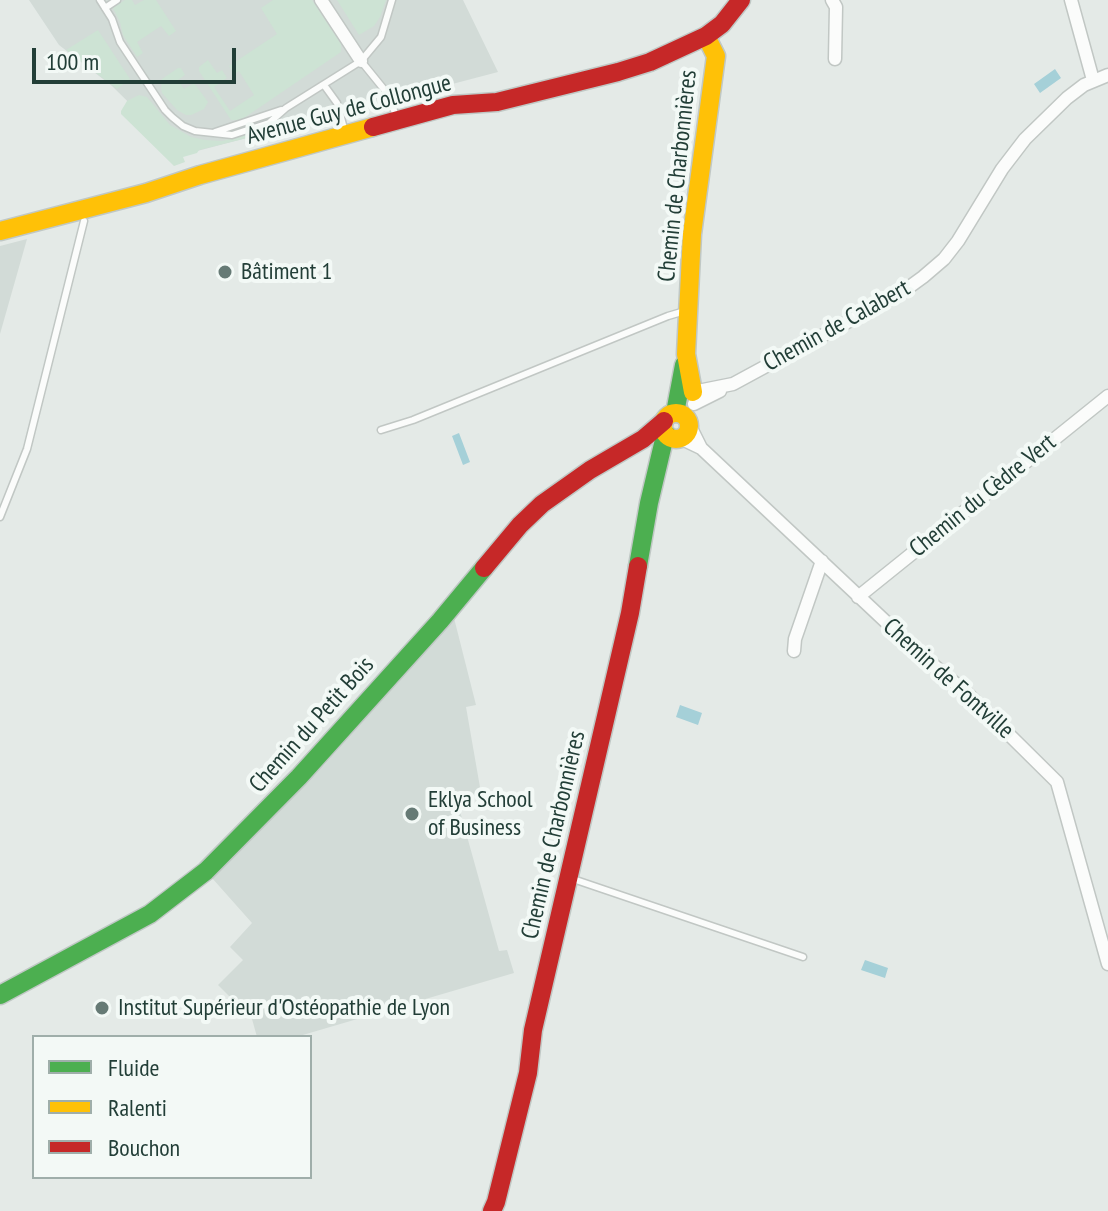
<!DOCTYPE html>
<meta charset="utf-8">
<style>
body{margin:0}
#map{position:relative;width:1108px;height:1211px;overflow:hidden;background:#e4eae7;font-family:"PT Sans Narrow",sans-serif}
canvas{display:block}
.legend{position:absolute;left:32px;top:1035px;width:280px;height:144px;box-sizing:border-box;background:#f3f9f6;border:2px solid #9faeaa;margin:0;padding:10px 14px;list-style:none;font-size:24px;color:#223e37}
.legend li{display:flex;align-items:center;gap:16px;height:40px}
.legend b{width:40px;border:2px solid #9faeaa}
.scale{position:absolute;left:32px;top:48px;width:204px;height:36px;box-sizing:border-box;border:4px solid #223e37;border-top:0;padding-left:10px;font-size:24px;line-height:28px;white-space:nowrap;color:#223e37;-webkit-text-stroke:6px #f3f9f6;paint-order:stroke}
</style>
<div id="map">
<canvas width="1108" height="1211"></canvas>
<ul class="legend">
<li><b style="height:10px;background:#4caf50"></b>Fluide</li>
<li><b style="height:10px;background:#ffc107"></b>Ralenti</li>
<li><b style="height:10px;background:#c62828"></b>Bouchon</li>
</ul>
<div class="scale">100 m</div>
</div>
<script>
const context = document.querySelector('canvas').getContext('2d');
context.lineJoin = 'round';
function paint(path, color) {
  context.fillStyle = color;
  context.fill(path, 'evenodd');
}
function shape(rows) {
  const path = new Path2D();
  for (const r of rows) {
    if (r.length === 3) {
      path.moveTo(r[0] + r[2], r[1]);
      path.arc(r[0], r[1], r[2], 0, 2 * Math.PI);
      continue;
    }
    path.moveTo(r[0], r[1]);
    for (let i = 2; i < r.length; i += 2) path.lineTo(r[i], r[i + 1]);
  }
  return path;
}
function stroke(path, color, width, dash) {
  context.strokeStyle = color;
  context.lineWidth = width;
  context.lineCap = dash ? 'butt' : 'round';
  context.setLineDash(dash || []);
  context.stroke(path);
}
function label(font, color, halo, rows, align = 'center') {
  context.font = font + ' "PT Sans Narrow",sans-serif';
  context.lineWidth = 8;
  context.setLineDash([]);
  context.textBaseline = 'middle';
  context.strokeStyle = halo;
  context.fillStyle = color;
  for (const [text, x, y, turn = 0] of rows) {
    context.save();
    context.translate(x, y);
    context.rotate((+turn || 0) * Math.PI / 180);
    context.textAlign = isNaN(turn) ? turn : align;
    if (halo) context.strokeText(text, 0, 0);
    context.fillText(text, 0, 0);
    context.restore();
  }
}
const built = shape([
 [29,0,463,0,498,72,182,155,112,86,59,45],
 [27,239,0,334,0,246],
 [454,618,476,705,466,707,481,793,458,804,499,951,507,950,514,973,296,1037,257,1037,252,1019,218,985,243,960,230,947,252,923,212,878,325,764]
]);
const green = shape([
 [125,0,132,0,135,5,144,0,156,0,176,31,169,36,161,26,137,42,143,53,137,57,123,35,120,22,113,8],
 [273,0,312,0,341,44,341,52,241,120,231,120,199,71,199,67,208,60,217,73,222,70,227,78,214,87,230,111,254,95,239,71,234,74,229,66,277,34,261,8],
 [337,0,386,0,380,17,374,26,359,35],
 [98,30,130,79,117,89,66,50],
 [178,68,181,68,185,75,178,80,184,89,194,83,208,102,204,109,191,115,186,115,177,110,162,93,161,88,162,79],
 [139,95,147,97,170,125,191,137,205,140,222,141,254,133,255,136,199,150,197,153,183,157,185,162,174,166,121,114,121,111,127,101]
]);
const water = shape([
 [1055,69,1061,78,1040,93,1034,84],
 [459,433,470,462,463,465,452,436],
 [680,705,702,713,698,725,676,717],
 [865,960,888,968,885,978,861,970]
]);
const lane = shape([
 [100,0,112,19,120,42,165,110,172,117,183,126,195,131,232,135,269,123,286,108,361,61,381,37,392,0],
 [105,8,117,0],
 [361,61,387,93,397,118],
 [324,85,337,103,345,132],
 [215,132,281,110],
 [381,430,413,420,668,316,685,311],
 [0,517,27,449,84,221],
 [573,879,803,957]
]);
const street = shape([
 [321,0,361,61],
 [832,0,836,7,835,59],
 [1071,0,1093,80],
 [693,392,733,384,901,293,923,277,944,259,958,241,1002,169,1025,139,1067,98,1084,85,1108,75],
 [694,404,720,391],
 [689,424,701,448],
 [680,438,701,448,918,652,969,695,1057,782,1108,964],
 [858,597,1108,396],
 [794,651,795,639,822,561]
]);
const fast = shape([
 [675,413,684,365],
 [638,566,649,503,663,444,667,435],
 [0,995,150,914,206,871,299,777,440,621,484,568]
]);
const slow = shape([
 [0,231,146,193,200,175,373,127],
 [693,392,686,354,692,234,716,56,706,36],
 [676,426,13]
]);
const jam = shape([
 [373,127,453,105,497,102,618,72,650,62,706,36,722,24,741,0],
 [484,568,520,525,542,504,590,470,643,439,664,421],
 [492,1211,496,1202,528,1073,533,1030,630,613,638,566]
]);
const markers = [
 [225,272,8,"#667a75"],
 [412,814,8,"#667a75"],
 [102,1008,8,"#667a75"]
];
const streetNames = [
 ["Avenue Guy de Collongue",349,110,-15],
 ["Chemin de Charbonnières",678,176,-84],
 ["Chemin de Calabert",837,326,-29],
 ["Chemin du Cèdre Vert",983,496,-39],
 ["Chemin de Fontville",948,679,42],
 ["Chemin du Petit Bois",312,725,-48],
 ["Chemin de Charbonnières",554,835,-77]
];
const poiNames = [
 ["Bâtiment 1",241,272],
 ["Eklya School",428,800],
 ["of Business",428,828],
 ["Institut Supérieur d'Ostéopathie de Lyon",118,1008]
];
paint(built, '#d2dbd7');
paint(green, '#cde3d4');
paint(water, '#a5d0d8');
stroke(lane, '#c1c7c4', 9);
stroke(street, '#c1c7c4', 15);
stroke(fast, '#c0c8c5', 21);
stroke(slow, '#c0c8c5', 21);
stroke(jam, '#c0c8c5', 21);
stroke(lane, '#fbfcfb', 6);
stroke(street, '#fbfcfb', 12);
stroke(fast, '#4caf50', 18);
stroke(slow, '#ffc107', 18);
stroke(jam, '#c62828', 18);
for (const [x, y, r, color] of markers) {
  const dot = new Path2D();
  dot.arc(x, y, r, 0, 2 * Math.PI);
  context.fillStyle = color;
  context.fill(dot);
  stroke(dot, '#f3f9f6', 3);
}
label('24px', '#223e37', '#f3f9f6', streetNames);
label('24px', '#223e37', '#f3f9f6', poiNames, 'left');
</script>
